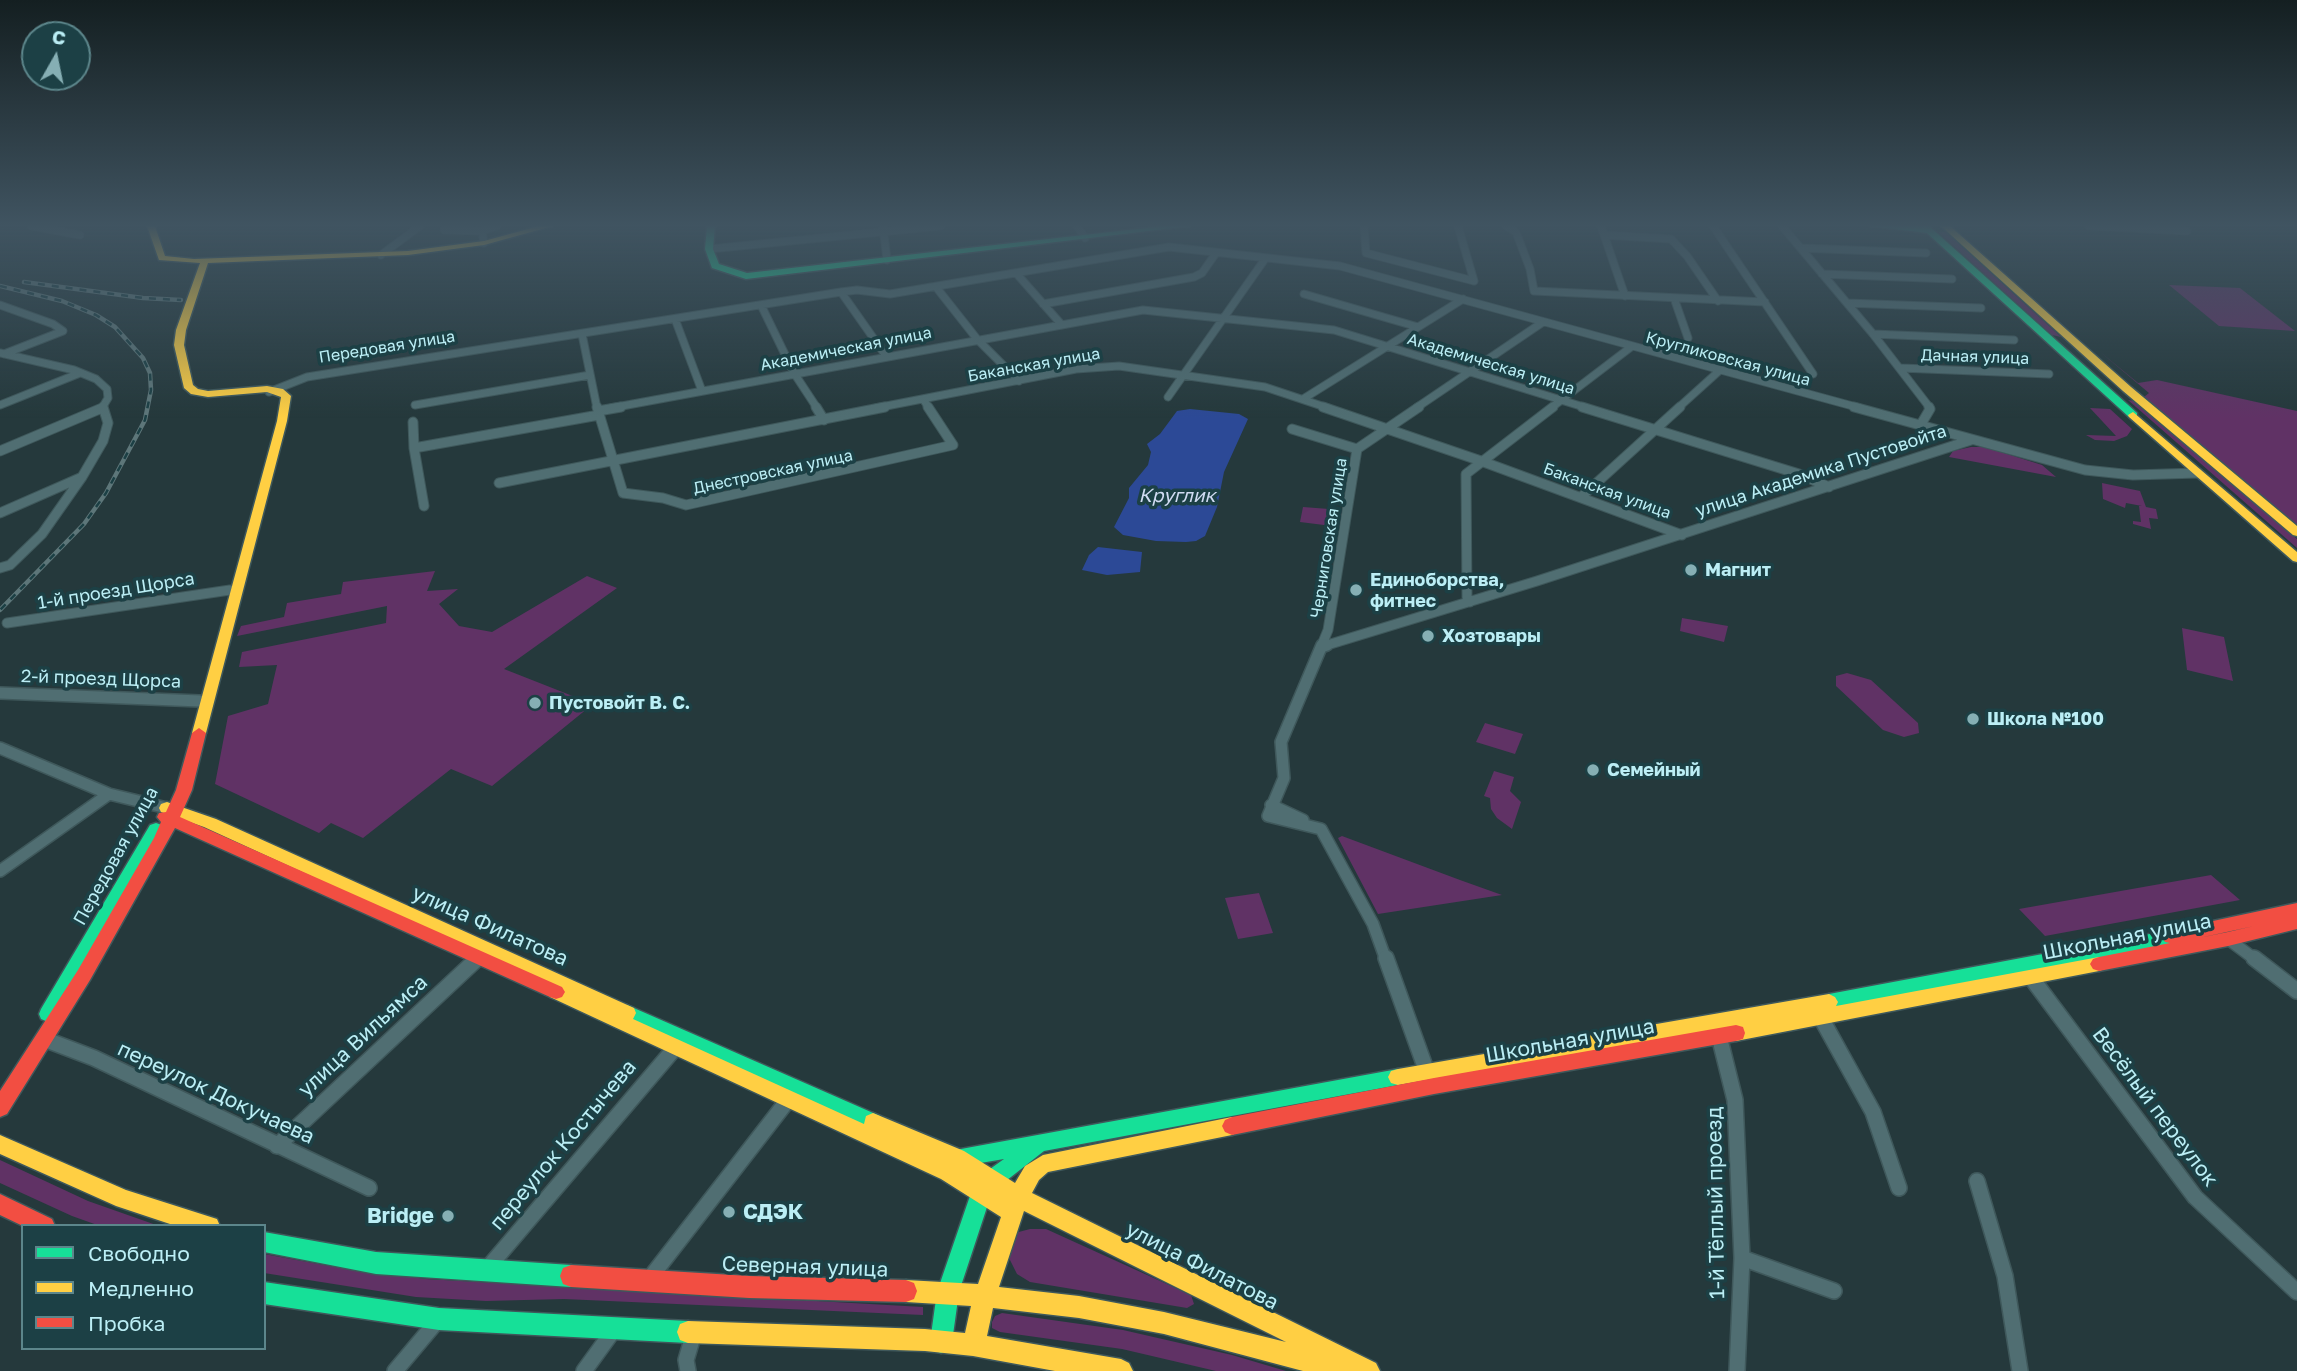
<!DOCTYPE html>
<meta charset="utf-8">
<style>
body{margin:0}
#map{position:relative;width:2297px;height:1371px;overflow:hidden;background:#25393c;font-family:"Golos Text",sans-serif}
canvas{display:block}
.legend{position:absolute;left:21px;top:1224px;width:245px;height:126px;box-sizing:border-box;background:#1c4045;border:2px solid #5c868b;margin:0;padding:9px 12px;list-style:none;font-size:21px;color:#bbeef5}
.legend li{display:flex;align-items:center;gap:14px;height:35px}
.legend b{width:35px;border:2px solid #5c868b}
.north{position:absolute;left:21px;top:21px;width:70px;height:70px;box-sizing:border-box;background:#1c4045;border:2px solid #5c868b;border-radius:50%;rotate:9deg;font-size:19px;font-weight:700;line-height:28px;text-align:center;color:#bbeef5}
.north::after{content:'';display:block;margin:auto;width:24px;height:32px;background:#86afb4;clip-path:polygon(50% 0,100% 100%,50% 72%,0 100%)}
</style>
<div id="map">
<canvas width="2297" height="1371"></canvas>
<ul class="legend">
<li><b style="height:9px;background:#16e098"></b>Свободно</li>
<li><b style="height:9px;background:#ffcf43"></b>Медленно</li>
<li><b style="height:9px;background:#f24e42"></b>Пробка</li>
</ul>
<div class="north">С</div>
</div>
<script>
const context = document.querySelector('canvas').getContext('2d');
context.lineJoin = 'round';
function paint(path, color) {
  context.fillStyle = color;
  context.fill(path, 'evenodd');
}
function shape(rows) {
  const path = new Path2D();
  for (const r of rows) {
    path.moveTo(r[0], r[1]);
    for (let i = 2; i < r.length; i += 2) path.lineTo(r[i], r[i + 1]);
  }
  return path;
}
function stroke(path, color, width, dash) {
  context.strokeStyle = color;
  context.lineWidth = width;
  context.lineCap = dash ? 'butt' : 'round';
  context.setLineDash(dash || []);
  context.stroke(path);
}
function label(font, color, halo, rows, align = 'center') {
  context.font = font + ' "Golos Text",sans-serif';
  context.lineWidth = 7;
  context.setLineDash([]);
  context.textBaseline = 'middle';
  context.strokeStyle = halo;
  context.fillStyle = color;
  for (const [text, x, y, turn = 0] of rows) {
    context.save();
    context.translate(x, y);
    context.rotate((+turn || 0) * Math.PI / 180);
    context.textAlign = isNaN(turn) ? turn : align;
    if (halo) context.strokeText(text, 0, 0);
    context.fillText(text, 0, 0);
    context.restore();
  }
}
const green = shape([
 [1938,232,1946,232,2061,337,2052,335],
 [2169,285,2240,288,2295,331,2219,326],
 [2099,351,2138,383,2157,380,2297,411,2297,525,2144,397,2149,393],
 [2128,400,2135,401,2297,539,2297,548],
 [2090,408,2110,409,2132,429,2127,436,2114,441,2095,440,2086,435,2116,436],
 [1971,447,1985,447,2042,465,2056,477,1949,457,1953,451],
 [2102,483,2140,491,2146,507,2156,509,2158,519,2149,518,2151,529,2133,524,2133,521,2141,522,2139,506,2142,506,2126,503,2125,508,2103,499],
 [1303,507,1342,510,1340,527,1300,522],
 [435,571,427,591,458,589,439,604,459,626,492,632,587,576,617,588,504,669,593,704,492,786,451,769,363,838,331,823,319,833,215,784,228,716,268,704,277,665,239,667,242,652,386,623,387,606,237,636,241,626,284,617,287,603,341,594,343,582],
 [1682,618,1728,626,1724,642,1680,631],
 [2182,628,2224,637,2233,681,2187,670],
 [1847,673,1871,680,1918,723,1919,733,1904,737,1883,730,1836,686,1836,676],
 [1485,723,1523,734,1515,754,1476,742],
 [1494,771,1514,777,1510,791,1521,802,1512,829,1497,818,1491,809,1490,798,1484,796],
 [1342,836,1460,880,1502,895,1378,914,1338,838],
 [2211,875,2240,900,2045,936,2019,909],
 [1259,893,1273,933,1238,939,1225,898],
 [0,1160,88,1201,159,1226,100,1226,72,1216,0,1183],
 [1030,1229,1046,1229,1191,1295,1194,1304,1187,1308,1030,1282,1017,1274,1006,1252,1015,1233],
 [264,1254,335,1267,426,1279,923,1307,923,1315,564,1299,486,1301,416,1297,264,1273],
 [1002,1313,1123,1330,1232,1355,1286,1371,1216,1371,1122,1349,1000,1332,992,1328,992,1322,995,1316]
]);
const water = shape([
 [1190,409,1239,414,1248,419,1224,472,1217,507,1205,536,1196,541,1186,542,1156,541,1123,535,1114,527,1129,498,1129,488,1148,465,1151,452,1147,444,1160,434,1177,411],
 [1098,547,1142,552,1140,572,1107,575,1082,570,1089,555]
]);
const streetFar3 = shape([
 [31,226,80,235],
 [450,226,444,230,482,231],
 [883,226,887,260],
 [1077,226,1085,238],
 [1364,226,1366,253,1474,281],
 [1458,226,1474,281],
 [1506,226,1516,232,1530,269,1534,291,1765,302],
 [1601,226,1625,296],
 [1713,226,1813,374],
 [1782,226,1873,334,1930,408],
 [2089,226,2187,231],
 [1605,235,1671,239,1687,256,1718,301],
 [484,243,482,231,497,226],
 [1801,248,1926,253],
 [709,249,941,226],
 [381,255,420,226],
 [1016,273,1061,324],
 [1822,274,1952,279],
 [936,287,977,339,1019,381],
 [841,292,886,356],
 [1304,294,1418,327],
 [1674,298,1688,338],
 [1847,303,1981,308],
 [1043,304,1194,277,1202,273,1216,253],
 [0,305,53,324,63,331,4,354],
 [761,305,794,373,817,408],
 [675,319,702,391],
 [582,334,597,408],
 [1873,334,2014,340],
 [0,353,74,370,96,379,107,389,108,398,102,408],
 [1901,368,2049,374],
 [269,392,307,377,841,292,857,290,890,294,1169,247,1340,266,1860,408],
 [1168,397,1265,259],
 [923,399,929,408],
 [1303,399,1463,299],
 [0,405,80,373],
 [415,405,590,375],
 [611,408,1143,310,1334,330,1587,408],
 [876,408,1076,369,1119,366,1265,387,1328,408],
 [1416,408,1543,322],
 [1551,408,1631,347],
 [1678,408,1719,371]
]);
const streetFar2 = shape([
 [597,407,623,493,663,498,686,505,953,445,928,407],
 [816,407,824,420],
 [1323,407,1481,461,1682,535],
 [1582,407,1799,474,1829,487],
 [1854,407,2085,470,2133,475,2198,473],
 [598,411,621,407],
 [413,422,414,448,424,506],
 [1920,426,1930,409,1929,407],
 [1292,429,1357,449],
 [414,448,599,415],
 [0,451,102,408],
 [499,483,885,407],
 [1581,497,1680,407],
 [0,513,82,477],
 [0,568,10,565,42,534,82,477,103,441,108,423,103,407],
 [1470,602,1467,597,1466,474,1553,407],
 [7,623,230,590],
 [1324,646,1537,581,1971,440],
 [1321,647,1328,630,1357,449,1419,407]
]);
const streetFar1 = shape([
 [1324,646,1327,645],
 [0,693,200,701],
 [0,748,109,794,167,808],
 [1271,805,1303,820],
 [1317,828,1321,829,1373,924,1386,960],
 [1321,829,1268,816,1284,778,1281,742,1322,645],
 [0,871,109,794],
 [2228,939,2256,960],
 [476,960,479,957]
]);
const street = shape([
 [1386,958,1427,1072],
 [2254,958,2297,991],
 [2027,972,2195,1197,2297,1292],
 [1820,1016,1873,1112,1899,1188],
 [1719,1036,1735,1100,1742,1258,1737,1371],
 [44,1039,94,1058,369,1188],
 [277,1146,478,958],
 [1977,1181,2005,1276,2020,1371],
 [1742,1258,1834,1291],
 [486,1270,675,1048],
 [650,1278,788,1100],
 [395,1371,438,1320],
 [584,1371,613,1331],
 [688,1371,686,1360,694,1333]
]);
const fast = shape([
 [707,226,715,226,713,249,719,264,747,273,1163,226,1190,226,746,279,712,268,705,249,707,226],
 [1870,226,1929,226,2137,413,2137,417,2129,417,1927,233,1870,226],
 [156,823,162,825,164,829,55,1019,48,1022,41,1019,39,1014,41,1009,150,825,156,823],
 [2171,930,2177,932,2180,937,2177,942,2171,944,1829,1010,1823,1007,1820,1002,1823,997,1829,994,2171,930],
 [627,1005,880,1116,883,1122,880,1128,873,1131,866,1128,620,1018,618,1013,620,1008,627,1005],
 [1398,1069,1405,1071,1408,1077,1405,1083,1398,1085,1044,1151,997,1188,990,1198,959,1292,952,1342,949,1350,941,1353,933,1350,930,1342,937,1292,971,1193,983,1174,1004,1159,957,1167,950,1165,947,1158,950,1151,1398,1069],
 [264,1232,376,1252,571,1265,579,1268,582,1276,579,1284,571,1287,376,1274,264,1252,264,1232],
 [264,1282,439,1308,688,1321,696,1324,699,1332,696,1340,688,1343,439,1330,264,1304,264,1282]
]);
const slow = shape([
 [147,226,155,226,165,256,194,259,408,251,484,241,539,226,553,226,484,245,408,255,208,263,186,330,184,345,193,385,198,389,208,391,267,386,283,389,291,396,287,421,206,733,199,738,192,733,277,421,281,397,267,392,208,397,191,394,184,388,174,345,176,330,200,263,159,260,147,226],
 [1941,226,1950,226,2131,387,2297,526,2297,536,2293,535,2123,391,1941,226],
 [2133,412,2297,552,2297,562,2293,561,2129,417,2128,415,2133,412],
 [167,802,216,819,634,1008,636,1013,633,1019,864,1124,866,1116,873,1113,964,1151,1015,1183,1025,1166,1043,1155,1232,1117,1239,1120,1242,1126,1239,1132,1232,1135,1048,1172,1039,1180,1032,1193,1376,1363,1380,1371,1303,1371,1164,1334,1079,1318,993,1308,987,1336,1121,1359,1129,1363,1133,1371,1055,1371,973,1356,925,1351,688,1343,680,1340,677,1332,680,1324,688,1321,925,1329,965,1333,971,1306,906,1302,898,1299,895,1291,898,1283,906,1280,978,1284,1001,1217,941,1179,550,997,547,992,551,986,204,827,161,812,159,808,161,804,167,802],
 [1024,1211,1286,1342,1164,1312,1079,1296,999,1287,1024,1211],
 [2099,957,2105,959,2108,964,2105,969,2099,971,1736,1041,1729,1039,1727,1033,1732,1027,1398,1085,1391,1083,1388,1077,1391,1071,1398,1069,1829,994,1835,997,1838,1002,1836,1006,2099,957],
 [0,1135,126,1190,217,1219,220,1226,176,1226,116,1206,0,1154,0,1135]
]);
const jam = shape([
 [199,728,206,733,192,790,180,817,562,987,565,992,562,997,556,999,550,997,175,828,90,980,7,1114,0,1117,0,1091,78,970,154,838,161,822,157,817,159,813,166,812,176,790,192,733,199,728],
 [2297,903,2297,929,2228,946,2099,971,2093,969,2090,964,2093,959,2099,957,2170,943,2165,942,2162,937,2165,932,2171,930,2297,903],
 [2254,926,2228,932,2199,938,2254,926],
 [1736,1025,1743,1027,1745,1033,1743,1039,1736,1041,1434,1094,1232,1135,1225,1132,1222,1126,1225,1120,1232,1117,1434,1078,1736,1025],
 [0,1194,52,1219,55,1226,23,1226,0,1215,0,1194],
 [571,1265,749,1276,906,1280,914,1283,917,1291,914,1299,906,1302,749,1298,571,1287,563,1284,560,1276,563,1268,571,1265]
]);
const rail = shape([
 [24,282,143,298,181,300],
 [0,286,62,301,96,315,115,327,143,358,150,373,151,390,145,420,106,493,84,524,0,610]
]);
const markers = [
 [1691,570,7,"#86afb4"],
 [1356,590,7,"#86afb4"],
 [1428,636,7,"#86afb4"],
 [535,703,7,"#86afb4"],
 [1973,719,7,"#86afb4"],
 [1593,770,7,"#86afb4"],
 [729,1212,7,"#86afb4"],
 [448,1216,7,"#86afb4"]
];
const farStreetnames = [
 ["Передовая улица",387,347,-9],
 ["Академическая улица",846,349,-11],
 ["Дачная улица",1975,357,2],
 ["Кругликовская улица",1728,359,15],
 ["Академическая улица",1491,364,17],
 ["Баканская улица",1034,365,-10],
 ["Днестровская улица",773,472,-12],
 ["Баканская улица",1607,491,20],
 ["Черниговская улица",1329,538,-81]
];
const streetNames = [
 ["улица Академика Пустовойта",1821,471,-18],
 ["1-й проезд Щорса",116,591,-9],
 ["2-й проезд Щорса",101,679,2],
 ["Передовая улица",116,856,-61]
];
const poiNames = [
 ["Магнит",1705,570],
 ["Единоборства,",1370,580],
 ["фитнес",1370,601],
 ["Хозтовары",1442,636],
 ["Пустовойт В. С.",549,703],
 ["Школа №100",1987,719],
 ["Семейный",1607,770]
];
const waterNames = [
 ["Круглик",1177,496]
];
const nearStreetnames = [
 ["улица Филатова",490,926,24],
 ["Школьная улица",2127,937,-11],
 ["улица Вильямса",363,1036,-43],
 ["Школьная улица",1570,1041,-10],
 ["переулок Докучаева",216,1093,25],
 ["Весёлый переулок",2155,1107,53],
 ["переулок Костычева",563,1145,-50],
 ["1-й Тёплый проезд",1716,1203,-91],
 ["улица Филатова",1202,1266,27],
 ["Северная улица",805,1267,2]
];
const nearPoinames = [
 ["СДЭК",743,1212],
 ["Bridge",434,1216,"right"]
];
paint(green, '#603265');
paint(water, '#2c4996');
stroke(streetFar3, '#3f585b', 9);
stroke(streetFar2, '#3f585b', 11);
stroke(streetFar1, '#3f585b', 14);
stroke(street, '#3f585b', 18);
stroke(fast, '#3f585b', 3);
stroke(slow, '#3f585b', 3);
stroke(jam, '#3f585b', 3);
stroke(streetFar3, '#506e72', 7);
stroke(streetFar2, '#506e72', 9);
stroke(streetFar1, '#506e72', 11);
stroke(street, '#506e72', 15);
paint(fast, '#16e098');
paint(slow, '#ffcf43');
paint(jam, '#f24e42');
stroke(rail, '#5d7679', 4.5);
stroke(rail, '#1c4045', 2.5, [7]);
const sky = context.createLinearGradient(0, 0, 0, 418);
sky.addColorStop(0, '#141f21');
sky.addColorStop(0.54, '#405461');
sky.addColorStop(1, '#40546100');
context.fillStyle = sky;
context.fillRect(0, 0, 2297, 418);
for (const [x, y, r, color] of markers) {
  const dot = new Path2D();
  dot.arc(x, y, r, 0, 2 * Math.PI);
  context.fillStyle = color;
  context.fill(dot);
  stroke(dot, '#1c4045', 2.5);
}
label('16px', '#bbeef5', '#1c4045', farStreetnames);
label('18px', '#bbeef5', '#1c4045', streetNames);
label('bold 18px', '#bbeef5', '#1c4045', poiNames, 'left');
label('italic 19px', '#d0dbf2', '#1c4045', waterNames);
label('21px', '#bbeef5', '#1c4045', nearStreetnames);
label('bold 21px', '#bbeef5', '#1c4045', nearPoinames, 'left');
</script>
